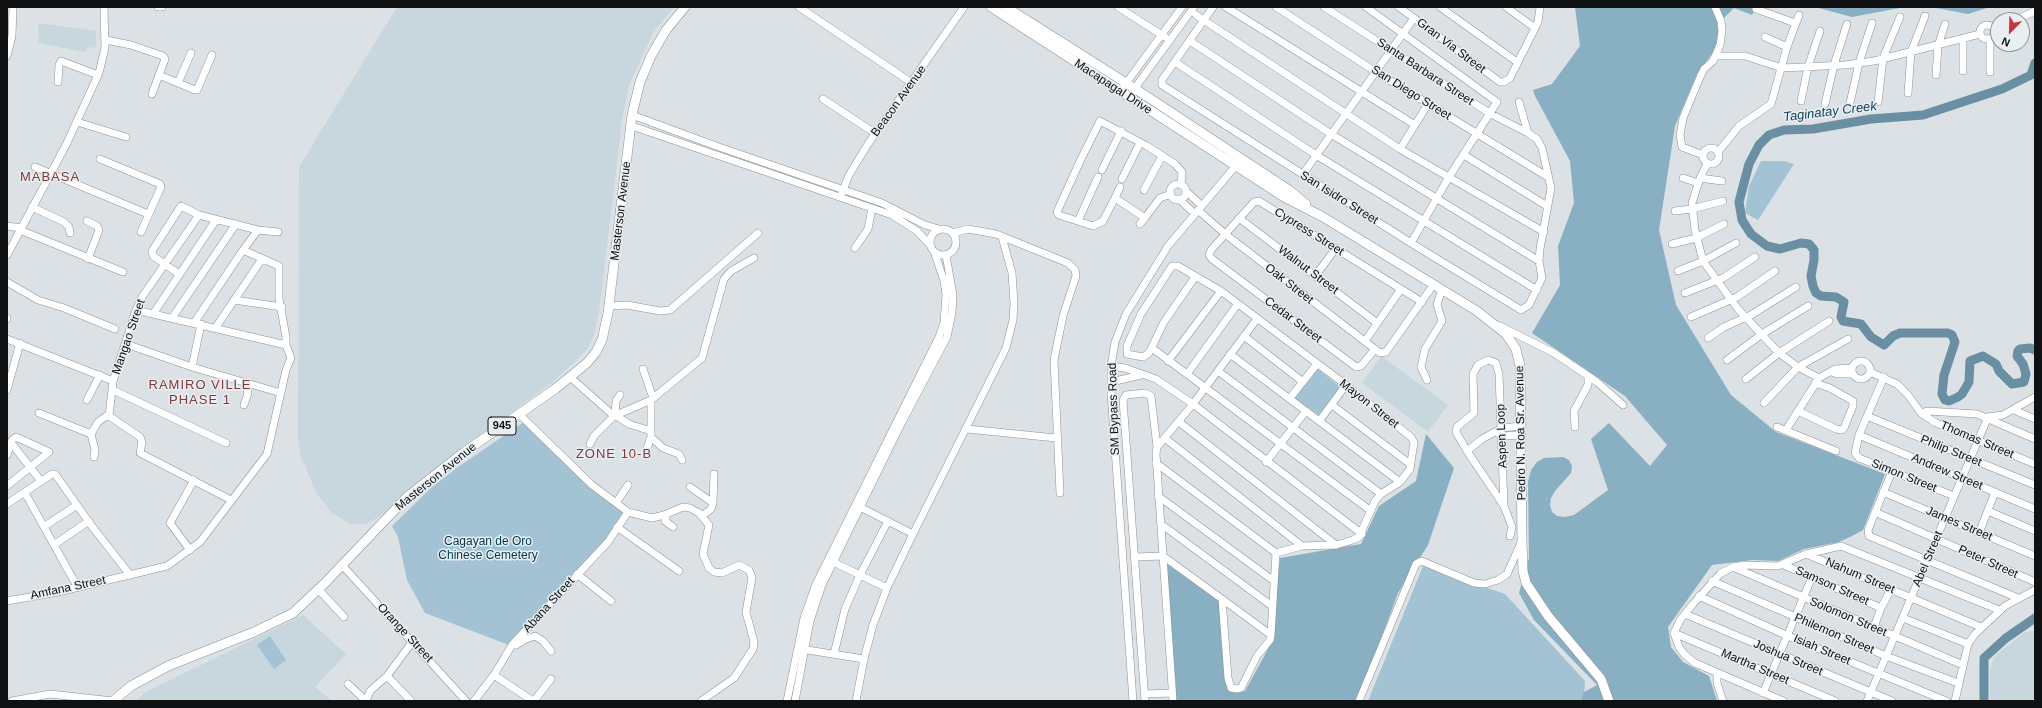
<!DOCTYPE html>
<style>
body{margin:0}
#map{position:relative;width:2042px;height:708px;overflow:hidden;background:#dbe1e4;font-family:Helvetica,sans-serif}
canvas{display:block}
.frame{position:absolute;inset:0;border:8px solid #0f1112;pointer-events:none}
.north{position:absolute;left:1990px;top:12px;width:40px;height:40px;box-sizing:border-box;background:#e8eef2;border:1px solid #919698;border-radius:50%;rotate:203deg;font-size:11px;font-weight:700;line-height:16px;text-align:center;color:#0f1112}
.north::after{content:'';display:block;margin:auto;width:14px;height:18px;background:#c5353f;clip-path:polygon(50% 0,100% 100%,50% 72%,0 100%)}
</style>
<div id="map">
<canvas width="2042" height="708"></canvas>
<div class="frame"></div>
<div class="north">N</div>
</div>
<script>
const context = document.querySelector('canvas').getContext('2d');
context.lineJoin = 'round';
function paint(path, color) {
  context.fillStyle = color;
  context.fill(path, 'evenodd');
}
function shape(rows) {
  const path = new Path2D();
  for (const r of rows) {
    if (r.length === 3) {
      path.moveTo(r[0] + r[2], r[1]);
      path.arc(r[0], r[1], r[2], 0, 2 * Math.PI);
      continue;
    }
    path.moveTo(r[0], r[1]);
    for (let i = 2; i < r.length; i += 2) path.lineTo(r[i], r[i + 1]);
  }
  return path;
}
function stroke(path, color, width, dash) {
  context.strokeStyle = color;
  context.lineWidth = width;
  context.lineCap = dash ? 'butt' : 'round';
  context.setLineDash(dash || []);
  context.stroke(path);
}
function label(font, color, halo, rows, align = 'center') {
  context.font = font + ' Helvetica,sans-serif';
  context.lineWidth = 3;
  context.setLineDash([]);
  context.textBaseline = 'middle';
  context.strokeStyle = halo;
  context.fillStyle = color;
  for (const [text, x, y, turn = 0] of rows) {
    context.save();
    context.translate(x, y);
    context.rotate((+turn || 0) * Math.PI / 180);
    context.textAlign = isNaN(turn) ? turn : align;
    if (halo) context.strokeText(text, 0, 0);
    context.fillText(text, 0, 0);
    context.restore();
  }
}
const built = shape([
 [397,7,674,7,653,33,629,85,622,121,599,312,594,335,587,349,577,360,550,384,416,483,379,517,365,524,350,524,331,512,317,494,301,457,298,438,299,167],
 [38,23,96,31,96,48,87,47,85,52,39,43],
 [1381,356,1448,405,1428,432,1362,383],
 [303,615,346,654,315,687,332,701,135,701,146,692],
 [2035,630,2035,701,1990,701,1990,670,1995,656,2024,633]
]);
const green = shape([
 [1761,161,1785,161,1794,164,1758,220,1745,213,1749,186],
 [1316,368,1342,388,1321,417,1295,398],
 [524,422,595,490,626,513,615,529,509,645,425,613,407,580,398,537,392,526,432,487,458,467],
 [1423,566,1505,594,1585,681,1584,701,1368,701],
 [270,636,286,660,274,669,257,645]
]);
const forest = shape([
 [1575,7,1756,7,1752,15,1734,8,1717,25,1720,37,1717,47,1697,74,1675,126,1659,230,1676,305,1731,395,1776,432,1885,474,1863,530,1852,536,1839,542,1804,549,1778,561,1753,560,1712,565,1668,627,1671,647,1683,662,1709,676,1717,701,1581,701,1584,692,1597,685,1534,620,1519,593,1529,558,1528,482,1531,470,1537,462,1544,458,1563,457,1569,460,1572,466,1571,473,1555,491,1551,498,1550,505,1552,512,1557,516,1565,517,1574,515,1608,490,1591,439,1609,423,1650,466,1667,445,1625,396,1532,333,1560,285,1558,246,1574,203,1570,161,1535,96,1533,90,1552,84,1580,46],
 [1815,7,1905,7,1852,17],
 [1931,7,1990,7,1968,14],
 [1426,434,1454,468,1428,545,1398,593,1358,701,1176,701,1176,686,1164,562,1222,603,1233,693,1245,691,1268,649,1280,558,1361,544,1379,506,1416,481]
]);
const river = shape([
 [2035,63,2031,75,2002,89,1923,115,1871,119,1813,129,1784,130,1769,135,1759,145,1749,164,1739,202,1742,220,1751,234,1767,246,1780,249,1801,243,1809,244,1814,250,1814,260,1811,276,1813,286,1816,293,1821,296,1836,297,1844,302,1841,317,1843,321,1861,324,1871,337,1884,345,1893,336,1900,333,1948,333,1952,335,1955,342,1944,375,1942,394,1945,400,1949,401,1958,397,1962,394,1969,382,1970,361,1983,356,1996,364,1999,371,2012,384,2024,382,2026,374,2023,364,2017,356,2018,351,2020,349,2030,348,2035,350],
 [1984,701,1984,658,2006,638,2035,618]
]);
const minor = shape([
 [158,7,162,7],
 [799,7,912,83],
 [1118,7,1165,37],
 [1213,7,1162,80,1162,85,1411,243,1521,310,1529,305,1542,278,1539,261,1540,249,1551,188,1542,148,1537,139,1528,133,1519,102],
 [1226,7,1415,125],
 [1276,7,1376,72,1548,177],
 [1324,7,1491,114,1528,133],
 [1366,7,1497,102,1449,177,1411,243],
 [1399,7,1500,82,1504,82,1510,78,1538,22,1540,7],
 [1440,7,1517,62],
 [1506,7,1535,28],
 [1756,9,1795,23],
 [1196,15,1400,149,1544,232],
 [2016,20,2035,11],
 [1987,32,7],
 [1765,37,1787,47],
 [1990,39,1990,72],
 [106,40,131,45,163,56,165,59,159,75,195,90,197,90,212,55],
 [1190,41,1331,134,1539,261],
 [7,56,12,36,13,7],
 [1716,56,1745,56,1782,68,1845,65,1874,61,1980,34],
 [1175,62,1316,155,1537,290],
 [1963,71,1963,40],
 [1936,75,1938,46,1945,24],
 [58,82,59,65,61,61,98,75],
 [178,83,191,53],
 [1124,86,1182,7],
 [1132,92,1194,7],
 [1908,93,1911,52,1925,16],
 [152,94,159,75],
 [823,99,876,134],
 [1801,101,1808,67,1820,31],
 [1878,102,1883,58,1900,17],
 [1850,103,1859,63,1872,23],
 [1825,104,1834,65,1847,24],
 [632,115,716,146,882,203,925,225,939,229],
 [77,122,126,137],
 [632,126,892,215,917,231,931,246],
 [1711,156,8],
 [1400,149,1428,104],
 [1718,152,1739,126,1771,104,1787,47,1799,15],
 [1464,155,1547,206],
 [1703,155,1682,147,1680,135,1683,118,1701,75,1704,69,1713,61,1720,45,1722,31,1721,21,1715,7],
 [100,159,160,184,161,187,141,232],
 [1707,164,1700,178,1692,203,1695,230,1703,261,1738,309,1779,353,1798,367,1819,378],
 [35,167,148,214],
 [1102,170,1121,131],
 [1303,174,1414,18],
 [1683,178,1698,183],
 [1700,178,1722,181],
 [1122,179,1140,143],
 [1178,192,8],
 [1144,190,1162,156],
 [1186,191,1202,206],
 [842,193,849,175,868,144,964,7],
 [1171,194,1160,198,1145,218,1115,198,1103,221,1093,226,1059,215,1057,212,1081,159,1100,121,1147,146,1175,164,1182,172,1181,185],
 [1115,198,1120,187],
 [1179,199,1195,214],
 [32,207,64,222,69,227,70,233],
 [1198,210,1225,234,1380,353,1386,352,1434,284],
 [1675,211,1692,209,1723,201],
 [1239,218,1377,323],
 [87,221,97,226,99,230,88,259],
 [1078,221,1098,177],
 [1140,224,1145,218],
 [7,226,21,228],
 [943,242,13],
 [20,230,123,272],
 [953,233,968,229,996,234,1068,263,1075,270,1076,276,1063,316,1054,360,1060,493],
 [1672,244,1696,238,1724,224],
 [855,248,868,229,872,208],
 [243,250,258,230],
 [7,255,66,145,99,73,105,48,104,7],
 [1678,271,1703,261,1736,243],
 [179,274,153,256,152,251,181,206,199,215],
 [1316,275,1336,248],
 [1195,277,1164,322,1149,353,1143,357,1127,354,1127,346,1141,314,1172,266,1178,266,1221,291,1346,385,1411,437,1414,442,1410,469,1400,482,1381,494,1375,501,1359,537,1353,540,1336,545,1302,546,1276,553,1271,635],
 [7,282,38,300,64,308,115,329],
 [1685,293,1723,278,1755,257],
 [234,300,282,307],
 [609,306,627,305,660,311,670,310,758,233],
 [136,310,286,345],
 [153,314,216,220],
 [1691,317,1737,297,1775,271],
 [172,318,236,224],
 [7,319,7,318],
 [1500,326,1554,353,1597,382,1623,405],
 [216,327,262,259],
 [1244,336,1303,382],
 [1708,338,1724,327,1751,315,1796,287],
 [7,339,113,381],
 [1365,341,1401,289],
 [126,344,192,367,281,393],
 [1152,348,1371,511],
 [1375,349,1361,366,1356,367,1212,259,1209,255,1211,250,1254,202,1259,201,1422,302],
 [1230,354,1400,482],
 [1727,360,1762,334,1808,306],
 [1168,361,1221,291],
 [1861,370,9],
 [1111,366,1125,368,1156,379,1193,404,1362,534],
 [192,367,201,324],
 [643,369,653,398],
 [1218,371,1381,494],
 [1832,372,1837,374,1853,374],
 [1870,372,1897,384,1908,395,1921,413,1936,423,2035,464],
 [1187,374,1237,305],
 [570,377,614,416],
 [1884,377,1859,435,1855,453,1859,458,1954,496],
 [1746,379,1779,353,1829,321],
 [1427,380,1421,367,1425,349,1442,321,1437,304,1442,289],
 [1111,382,1141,375],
 [7,390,20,343],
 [113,390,226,443],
 [620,395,616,401,615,415,629,424,651,431],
 [1290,398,1317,364],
 [87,400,100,375],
 [1764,403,1798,367,1848,339],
 [244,405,248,393,245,384],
 [1332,405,1410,464],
 [2014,410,2035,419],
 [1798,411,1836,429,1842,430,1844,428,1853,406,1853,401,1830,388,1815,383],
 [39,413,91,434],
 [1921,413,1927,411,1977,414,2035,439],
 [519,414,592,485,628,512,652,518,664,515,683,507,690,508,699,513,709,525,703,554,709,568,714,572,722,573,739,565,749,570,752,578,746,612,754,642,753,649,734,678,701,701],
 [1867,416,2035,485],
 [1988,417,2003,415,2035,397],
 [1320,420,1346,385],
 [1179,422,1336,545],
 [1575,427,1574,411,1588,385,1588,376],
 [1777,427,1836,451],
 [967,429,1056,438],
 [1786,430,1819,378,1835,369,1852,368],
 [1499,434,1502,436,1521,435],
 [1859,435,2035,509],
 [651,437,663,448,679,454,682,460],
 [1166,439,1302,546],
 [12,444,41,481],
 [590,444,594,436,614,416,651,400,702,358,724,279,731,271,754,258],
 [647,448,651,437,651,400],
 [1467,451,1482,439,1502,428,1521,426],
 [7,455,12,440,16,437,49,452,7,486],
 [94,457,95,450,91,434,98,422,109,414],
 [1266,462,1306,411],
 [1156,463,1276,553],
 [1892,471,1868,530,1869,536,2018,598],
 [690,487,713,503,711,509,702,516],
 [1883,492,2035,556],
 [25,493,77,586],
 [1158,496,1274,581],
 [231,500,140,453,142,442,140,437,109,416,113,381,136,310,142,297,199,215,258,230,278,232],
 [616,503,628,485],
 [713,503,714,474],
 [7,504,52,474,55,474,91,525,130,575],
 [858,506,913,534,1006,348,1013,320,1014,303,1012,273,1002,237],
 [1504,506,1499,374,1496,363,1488,360,1478,365,1473,374,1474,413,1457,427,1456,432,1467,451,1504,506,1512,527,1510,536],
 [1988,511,2035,531],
 [1875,512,2035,582],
 [667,514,665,521,673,527],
 [1161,524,1272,606],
 [45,526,77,505],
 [617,527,679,571],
 [1979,533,1995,492],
 [55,544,89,521],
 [190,550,170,523,194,480],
 [1806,554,1981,627],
 [1135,557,1163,556,1222,599,1271,635,1270,640,1257,656,1241,688,1237,689,1231,688,1228,678,1222,599],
 [829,560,860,575,845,609,834,654],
 [342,565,466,701],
 [1784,565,1881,608],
 [1733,567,1963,665],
 [577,574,611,601],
 [1712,581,1886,656,1958,683],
 [887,588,860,575,888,521],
 [319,590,344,617],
 [1699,596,1788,636,1946,701],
 [7,601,58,592,167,566,200,542,267,454,286,370,291,358,286,345,286,337,279,298,279,266,243,250,194,323],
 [1685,614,1892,701],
 [1903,618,1968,644],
 [1874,627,1881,608,1891,589],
 [1674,633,1680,620,1693,604,1721,573,1733,567,1744,565,1778,566,1806,554,1841,546,1999,610],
 [1674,633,1835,701],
 [1674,633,1679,647,1684,654,1695,663,1783,701],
 [516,645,526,639,535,636,543,641,551,651],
 [801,649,864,659],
 [1717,673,1717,683,1723,701],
 [494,675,533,701],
 [387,676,411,701],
 [348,684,366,701],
 [1763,693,1812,577],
 [1144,694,1172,693],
 [12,701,50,694,113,701],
 [366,701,370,691,387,676,413,641],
 [474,701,494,675,512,645,608,542,628,512],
 [534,701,551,679],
 [787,701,804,618,816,584,939,337,944,323,946,295,944,281,934,251],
 [795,701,810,621,822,585,902,422,947,337,952,313,953,295,946,255],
 [856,701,864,659,873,625,887,588,913,534],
 [1133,701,1111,392,1111,366,1115,342,1126,314,1168,246,1239,162],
 [1145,701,1123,400,1126,395,1145,393,1151,396,1157,447],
 [1173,701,1156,454,1157,447,1193,404,1257,319],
 [1359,701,1416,564,1421,561,1424,562,1474,583,1485,584,1498,580,1507,574,1521,543],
 [1867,701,1988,417],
 [1955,701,1968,644,1975,634,2005,606,2035,590]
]);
const major = shape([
 [991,7,1284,197,1323,217,1477,311,1506,334,1516,349,1520,366,1522,541,1523,571,1526,583,1548,616,1601,679,1609,701],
 [1006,7,1134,88,1289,190,1306,204],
 [113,701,131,686,168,666,254,632,293,613,325,583,407,497,463,453,555,389,587,363,596,352,602,340,608,313,632,115,640,82,651,56,666,30,685,7]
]);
const shields = [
 [502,426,28]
];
const shieldNames = [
 ["945",502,426]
];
const streetNames = [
 ["Gran Via Street",1451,46,37],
 ["Santa Barbara Street",1425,72,33],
 ["Macapagal Drive",1113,87,33],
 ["San Diego Street",1411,93,32],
 ["Beacon Avenue",899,101,-54],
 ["San Isidro Street",1339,198,32],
 ["Masterson Avenue",621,211,-83],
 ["Cypress Street",1309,232,32],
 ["Walnut Street",1308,270,37],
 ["Oak Street",1289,284,38],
 ["Cedar Street",1293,320,37],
 ["Mangao Street",129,337,-71],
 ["Mayon Street",1369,404,38],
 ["SM Bypass Road",1114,409,-92],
 ["Pedro N. Roa Sr. Avenue",1521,433,-91],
 ["Aspen Loop",1502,436,-92],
 ["Thomas Street",1977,440,23],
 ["Philip Street",1951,451,22],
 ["Andrew Street",1947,472,23],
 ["Simon Street",1904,476,22],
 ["Masterson Avenue",436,477,-39],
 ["James Street",1959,524,23],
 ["Abel Street",1928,559,-67],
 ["Peter Street",1988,562,24],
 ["Nahum Street",1860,576,23],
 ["Samson Street",1832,586,24],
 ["Amfana Street",68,588,-12],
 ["Abana Street",549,605,-48],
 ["Solomon Street",1848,617,23],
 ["Orange Street",405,633,47],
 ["Philemon Street",1834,634,23],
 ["Isiah Street",1822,650,23],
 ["Joshua Street",1788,658,23],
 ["Martha Street",1755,667,23]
];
const parkNames = [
 ["Cagayan de Oro",488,542],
 ["Chinese Cemetery",488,556]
];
const waterNames = [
 ["Taginatay Creek",1830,112,-7]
];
const neighbourhoodNames = [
 ["MABASA",50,177],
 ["RAMIRO VILLE",200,385],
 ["PHASE 1",200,400],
 ["ZONE 10-B",614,454]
];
paint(built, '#c8d6dd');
paint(green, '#a3c3d5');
paint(forest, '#89afc3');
stroke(river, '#6a8fa3', 9);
stroke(minor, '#8c9194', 8);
stroke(major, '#8c9194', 10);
stroke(minor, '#fff', 7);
stroke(major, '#fff', 9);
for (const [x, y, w] of shields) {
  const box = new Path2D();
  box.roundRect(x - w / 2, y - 9, w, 18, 3);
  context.fillStyle = '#e8eef2';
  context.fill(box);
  stroke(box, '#0f1112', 1);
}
label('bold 11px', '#0f1112', null, shieldNames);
label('12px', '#0f1112', '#e8eef2', streetNames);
label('12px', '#01384e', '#e8eef2', parkNames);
label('italic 13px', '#12455b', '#e8eef2', waterNames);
context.letterSpacing = '1px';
label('13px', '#813939', '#e8eef2', neighbourhoodNames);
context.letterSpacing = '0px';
</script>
